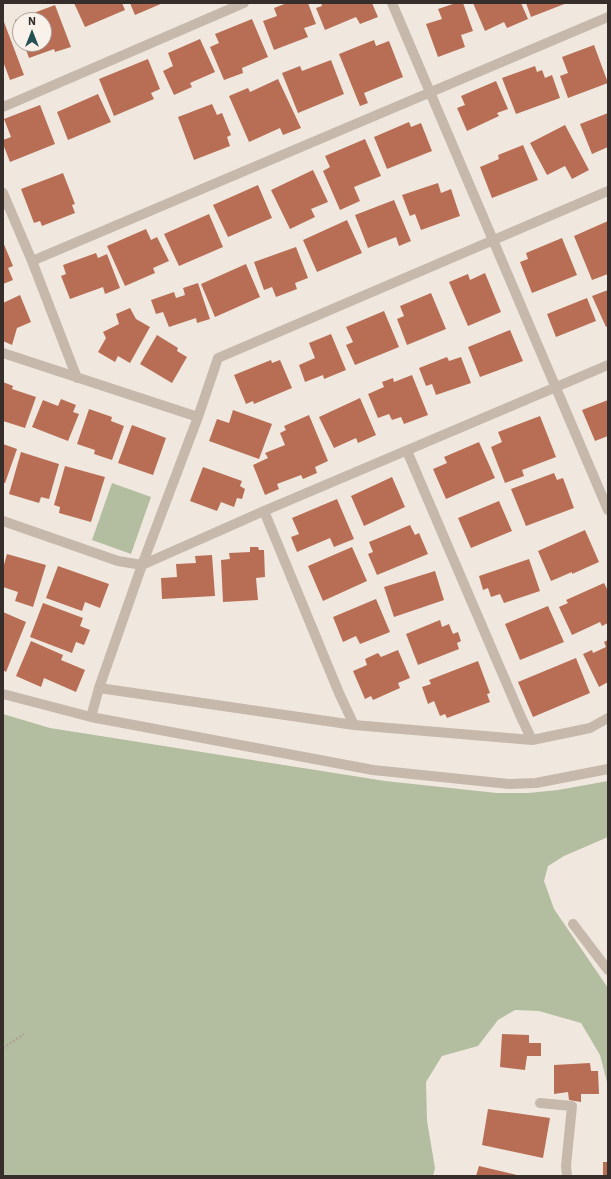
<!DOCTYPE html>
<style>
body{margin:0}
#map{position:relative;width:611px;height:1179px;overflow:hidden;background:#f0e8df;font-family:"IBM Plex Sans",sans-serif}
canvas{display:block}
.frame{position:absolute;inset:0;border:4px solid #362e2a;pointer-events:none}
.north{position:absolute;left:12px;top:12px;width:40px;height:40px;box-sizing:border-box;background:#f8f2eb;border:1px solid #aaa49e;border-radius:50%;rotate:0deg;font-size:11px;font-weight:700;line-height:16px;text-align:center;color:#362e2a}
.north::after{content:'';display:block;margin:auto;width:14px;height:18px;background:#244f53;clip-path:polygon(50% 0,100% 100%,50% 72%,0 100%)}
</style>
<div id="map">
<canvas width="611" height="1179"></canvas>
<div class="frame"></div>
<div class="north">N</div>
</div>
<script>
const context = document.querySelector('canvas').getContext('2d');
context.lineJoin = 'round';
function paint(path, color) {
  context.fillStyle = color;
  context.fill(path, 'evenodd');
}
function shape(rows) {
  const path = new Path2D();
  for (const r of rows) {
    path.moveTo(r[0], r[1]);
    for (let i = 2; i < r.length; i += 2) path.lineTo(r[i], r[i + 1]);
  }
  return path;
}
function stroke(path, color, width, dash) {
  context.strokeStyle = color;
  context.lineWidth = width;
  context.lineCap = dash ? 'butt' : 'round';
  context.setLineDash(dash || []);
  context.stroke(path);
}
const green = shape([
 [112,483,151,497,131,554,92,540],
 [3,714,50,728,385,781,497,793,528,793,558,790,608,781,608,837,564,856,548,866,544,881,554,909,608,988,608,1086,600,1055,581,1023,539,1011,515,1010,498,1020,478,1046,442,1056,426,1082,427,1121,435,1168,433,1176,3,1176]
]);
const building = shape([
 [74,3,122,3,125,10,85,27],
 [130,3,163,3,135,15],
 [287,3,308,3,316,24,304,28,308,37,274,50,263,21,277,16,274,8],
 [321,3,372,3,378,17,360,24,356,17,325,30,316,8,322,6],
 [456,3,463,3,473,31,461,35,465,47,438,57,426,24,442,19,438,9],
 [473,3,521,3,528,19,507,28,504,22,485,31],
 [526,3,567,3,531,17],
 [55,5,71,47,55,52,54,49,29,58,24,44,44,44,44,20,20,20,20,34,15,20],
 [252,19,268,57,242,68,243,73,224,80,210,47,219,43,215,34],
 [3,22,4,22,24,75,10,80,4,64,3,64],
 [200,39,215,72,190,83,192,87,174,95,163,71,173,66,168,53],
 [374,40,376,46,389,41,403,77,364,93,368,103,360,106,339,54],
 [594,45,608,83,568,98,560,76,568,73,562,57],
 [148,59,160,89,151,93,154,99,114,116,99,79],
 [331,60,344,94,298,113,282,73,300,66,302,71],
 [535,66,537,72,542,70,545,78,552,75,560,98,516,114,502,78],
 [278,79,301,128,283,135,280,128,249,142,229,96,248,88,250,92],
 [496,81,508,109,497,113,499,116,467,131,457,108,465,105,461,96],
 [98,94,111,122,68,140,57,112],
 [212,104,217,115,222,113,231,135,227,137,230,146,194,160,178,117],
 [40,105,55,144,10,162,3,144,3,140,11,137,4,119],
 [608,113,608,147,592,154,580,124],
 [409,122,411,127,421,123,432,151,387,169,374,137],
 [565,125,589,170,572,179,565,166,547,175,530,143],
 [365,139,381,176,354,187,360,201,340,210,323,171,330,167,325,156],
 [523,145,538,180,492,198,480,167,499,159,498,155],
 [313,170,328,202,311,209,315,217,290,229,271,190],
 [63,173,75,204,72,205,75,213,42,226,40,221,34,223,21,189],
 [438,183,441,193,451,189,460,216,421,230,415,214,410,216,402,195],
 [258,185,272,218,228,237,213,205],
 [394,200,411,241,399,246,396,237,368,248,355,215],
 [209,214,223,247,179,266,164,234],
 [347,220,362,253,317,272,303,240],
 [608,221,608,274,592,280,574,236],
 [146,229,151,240,157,237,169,261,153,268,155,273,125,286,107,246],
 [562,238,577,275,532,293,520,262,528,259,526,253],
 [3,242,13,266,8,268,13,280,3,284],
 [296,247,308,278,295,283,297,289,276,297,272,287,264,290,254,262],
 [96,253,98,258,107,254,120,288,105,294,103,287,70,299,61,276,66,274,63,265],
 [246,264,260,297,215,317,201,284],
 [485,273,501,312,468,326,449,282,468,274,470,280],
 [198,283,210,319,197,323,196,318,169,327,163,312,156,314,151,300,174,292,176,298,185,295,183,288],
 [608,290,608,326,606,327,592,296],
 [431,293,446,329,407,345,397,319,404,316,400,306],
 [20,295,31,322,17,328,12,345,3,341,3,303],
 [587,298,596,321,556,337,547,314],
 [130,308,136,319,150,327,130,363,118,356,115,362,98,352,106,338,103,332,119,324,116,314],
 [384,311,399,347,355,365,346,345,353,342,346,327],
 [510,330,523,361,480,377,468,347],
 [331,334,346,370,324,379,323,375,305,382,299,365,315,358,309,343],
 [157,335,178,348,177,351,187,357,172,383,140,364],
 [447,357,449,361,461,357,471,383,436,395,432,384,426,386,419,368],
 [271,360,272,363,280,360,292,388,254,404,253,401,246,404,234,375],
 [412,375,428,415,404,424,401,417,392,420,389,414,378,418,368,394,384,387,382,382,393,378,394,382],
 [3,382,13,386,12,389,36,397,25,428,3,421],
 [360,398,376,435,358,443,356,438,334,448,319,417],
 [61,399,76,405,73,412,79,414,68,441,32,427,43,400,58,406],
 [608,400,608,436,595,441,582,410],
 [89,409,112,417,111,421,124,426,112,460,94,454,95,450,77,444],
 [233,410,272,424,259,459,209,441,217,419,229,423],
 [309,415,328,461,315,467,317,473,303,479,301,475,277,484,279,489,265,495,253,465,268,458,265,453,285,445,280,433,286,430,284,426],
 [540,416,556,457,522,470,524,476,505,483,491,447,502,442,498,432],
 [132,425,166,438,153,475,118,463],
 [479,442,495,478,446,499,433,469,447,463,444,457],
 [3,444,17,449,5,483,3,483],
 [21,452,59,464,49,499,41,497,39,503,9,494],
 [65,466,105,477,91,522,59,513,60,507,54,505],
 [203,467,242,481,240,486,245,489,242,499,237,498,234,507,221,502,217,511,190,501],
 [554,473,557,480,563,478,574,508,526,526,511,489],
 [392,477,405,507,364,526,351,496],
 [337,499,354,539,334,547,330,538,297,552,291,537,299,534,292,518],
 [499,501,512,531,471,548,458,518],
 [410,525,415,535,419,533,428,554,377,575,368,554,373,552,369,542],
 [585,530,599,562,572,574,572,572,551,581,538,551],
 [250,547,258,547,259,550,264,550,265,577,256,578,258,600,223,602,221,560,230,559,229,553,250,552],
 [352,547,367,581,323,601,308,566],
 [7,554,46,565,33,607,15,601,18,592,3,587,3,568],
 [212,555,215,596,162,599,161,578,177,577,176,564,196,563,195,556],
 [529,559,540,591,504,603,500,594,491,597,488,588,483,590,479,576],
 [58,566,109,584,100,608,85,602,82,611,46,598],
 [435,571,444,600,394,617,384,587],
 [604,583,608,591,608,623,602,626,600,622,572,635,559,607,568,603,566,600],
 [376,599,390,632,360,644,356,636,343,642,333,617],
 [43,603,83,618,80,626,90,630,84,645,76,642,72,653,30,637],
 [548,606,564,642,520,660,505,624],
 [3,612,26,622,6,672,3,670],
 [440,620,442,627,449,624,453,634,458,632,461,641,457,643,459,649,418,665,406,634],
 [608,640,608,682,599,687,583,654,592,650,593,653,606,647,604,642],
 [31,641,63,655,61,660,85,670,76,692,44,678,41,687,16,676],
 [398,650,410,678,398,683,400,688,373,700,371,696,365,699,353,671,367,665,365,659,378,653,381,657],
 [576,658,590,693,533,717,518,682],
 [478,661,490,693,487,694,490,702,447,718,445,714,440,716,434,701,428,704,422,687,431,684,429,680],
 [502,1034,529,1035,529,1043,541,1043,541,1056,527,1056,525,1070,500,1067],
 [590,1063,591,1071,598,1071,599,1094,581,1094,581,1102,569,1100,568,1092,554,1094,554,1065],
 [488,1109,550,1118,543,1158,482,1145],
 [603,1162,608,1162,608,1176,603,1176],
 [479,1166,517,1175,517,1176,476,1176]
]);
const path = shape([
 [3,1048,24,1034]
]);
const street = shape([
 [392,3,608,510],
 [3,107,244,3],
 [608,191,218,358,198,417,142,565,99,688,91,717,373,770,509,784,536,783,608,769],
 [3,193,32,261,77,378],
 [32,261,608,17],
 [3,353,198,417],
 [407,451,521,717,532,740],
 [264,511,339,693,354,725],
 [3,521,118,561,142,565,264,511,608,365],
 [99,688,354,725,532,740,590,728,608,718],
 [3,694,91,717],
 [573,924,608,970],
 [540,1103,572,1106,566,1166,567,1176]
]);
paint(green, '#b3bda0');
paint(building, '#b86e54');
stroke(path, '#b2a396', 2.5, [2, 2]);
stroke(street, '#c7b8ac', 10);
</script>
